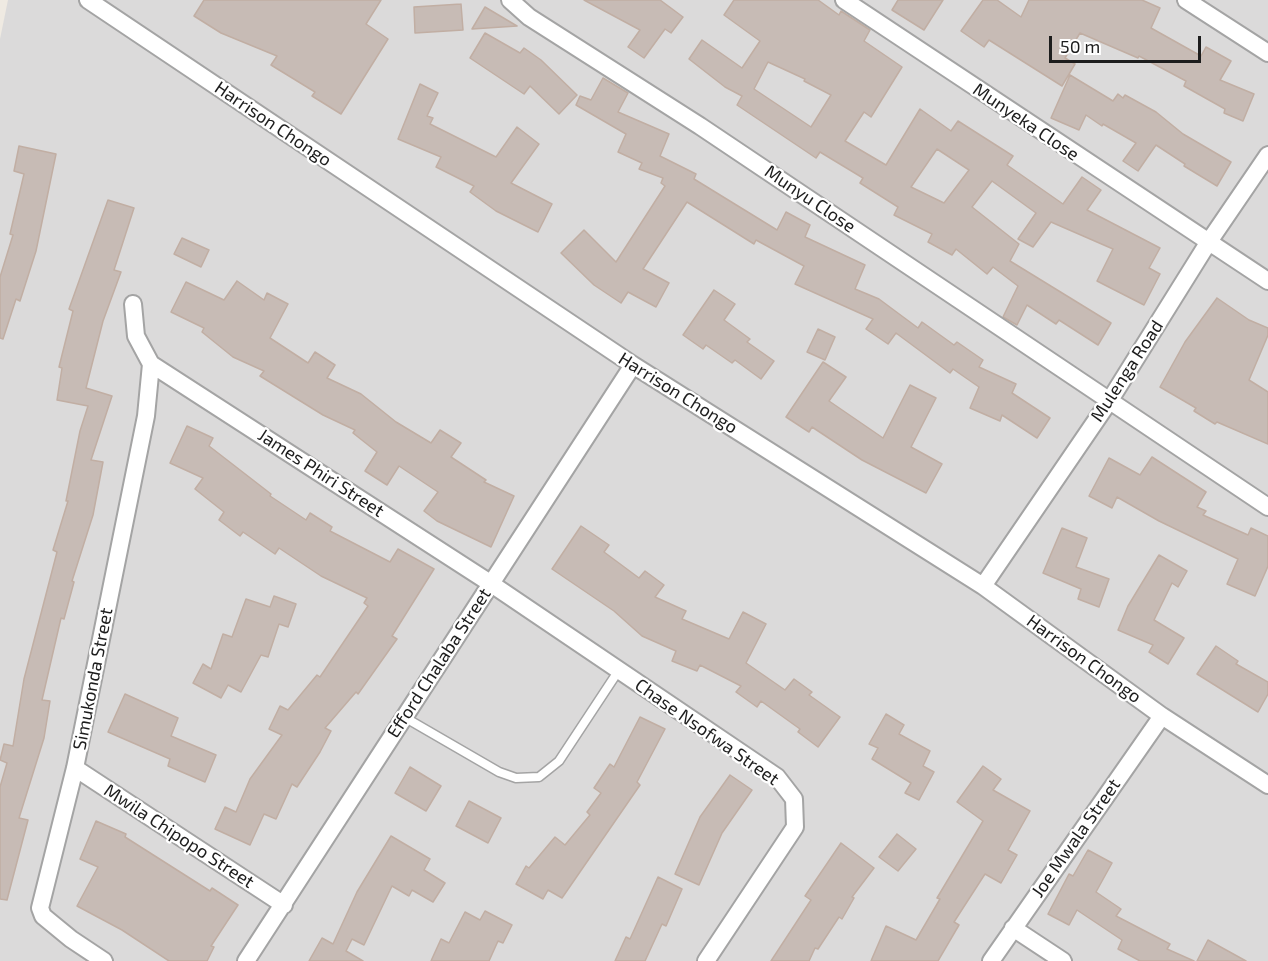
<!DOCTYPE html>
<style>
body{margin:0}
#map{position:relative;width:1268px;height:961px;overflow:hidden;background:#efeae2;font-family:"Exo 2",sans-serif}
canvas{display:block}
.scale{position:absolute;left:1049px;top:36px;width:152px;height:27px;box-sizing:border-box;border:3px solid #1d1d1d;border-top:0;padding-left:8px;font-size:18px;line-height:21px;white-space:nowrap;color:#1d1d1d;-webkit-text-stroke:4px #fff;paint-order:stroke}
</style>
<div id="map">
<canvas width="1268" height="961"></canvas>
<div class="scale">50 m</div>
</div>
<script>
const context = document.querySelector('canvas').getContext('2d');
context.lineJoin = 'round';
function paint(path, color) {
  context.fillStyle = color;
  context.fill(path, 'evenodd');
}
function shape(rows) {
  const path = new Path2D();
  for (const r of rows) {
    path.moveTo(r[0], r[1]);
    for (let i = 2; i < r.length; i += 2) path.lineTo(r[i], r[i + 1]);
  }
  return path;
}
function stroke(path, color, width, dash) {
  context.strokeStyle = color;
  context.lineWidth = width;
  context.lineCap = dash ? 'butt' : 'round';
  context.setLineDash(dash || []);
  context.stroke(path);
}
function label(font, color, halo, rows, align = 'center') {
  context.font = font + ' "Exo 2",sans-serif';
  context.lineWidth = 4.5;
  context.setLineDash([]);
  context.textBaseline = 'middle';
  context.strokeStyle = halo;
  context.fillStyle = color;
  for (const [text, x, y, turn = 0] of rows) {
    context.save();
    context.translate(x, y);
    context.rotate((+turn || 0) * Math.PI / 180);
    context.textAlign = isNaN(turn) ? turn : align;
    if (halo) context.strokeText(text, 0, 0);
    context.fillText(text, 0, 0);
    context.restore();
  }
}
const residential = shape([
 [8,0,1268,0,1268,961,0,961,0,39]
]);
const building = shape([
 [204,0,381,0,366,24,388,39,341,114,312,96,315,92,271,65,277,56,221,33,194,16,204,0],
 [584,0,660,0,683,17,671,33,665,29,644,58,628,47,640,30,584,0],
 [734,0,818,0,839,15,841,11,870,30,864,41,902,67,871,117,864,112,845,141,886,165,920,109,951,131,958,121,1013,156,1007,165,1063,204,1082,177,1101,190,1087,210,1160,248,1149,268,1160,274,1144,305,1097,281,1113,249,1051,222,1033,247,1018,239,1036,213,992,181,972,207,1019,244,1010,261,1111,323,1098,345,1059,320,1056,324,1027,305,1017,325,1003,317,1018,286,993,267,987,274,956,249,952,255,928,242,932,234,894,215,898,207,860,183,863,178,820,152,816,158,737,105,742,96,725,87,689,59,702,40,742,68,760,41,724,15,734,0],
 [768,62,805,79,804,81,831,95,811,127,754,89,768,62],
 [937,149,969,170,944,203,911,187,937,149],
 [898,0,943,0,924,30,892,10,898,0],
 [983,0,997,0,1021,17,1029,0,1142,0,1160,8,1151,28,1201,56,1206,47,1231,61,1220,80,1254,94,1243,121,1224,113,1225,109,1184,86,1186,81,1139,56,1138,58,1080,33,1065,58,1075,64,1062,86,989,40,984,47,961,31,983,0],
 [461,4,463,30,415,33,414,7,461,4],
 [485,7,517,26,472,29,485,7],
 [485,33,520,53,524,48,541,60,577,95,559,114,530,86,524,94,470,58,485,33],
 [1070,75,1113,101,1118,94,1123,98,1125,95,1156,112,1183,134,1231,162,1217,186,1184,166,1185,164,1156,145,1138,171,1123,161,1136,143,1103,124,1102,126,1086,115,1079,130,1051,118,1070,75],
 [603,78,628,93,618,112,669,134,660,156,696,174,694,179,777,230,786,212,810,225,805,237,865,265,855,289,879,299,918,328,922,322,954,345,957,342,983,360,979,367,1016,384,1012,393,1050,418,1037,438,1002,415,1000,421,970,408,979,387,953,369,950,373,896,333,888,344,866,329,873,319,795,284,804,266,756,240,754,244,687,202,643,269,669,283,656,307,628,292,621,303,594,285,561,253,584,230,616,262,665,186,661,183,663,178,639,169,642,163,618,152,626,134,576,105,580,96,591,100,603,78],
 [420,84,438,93,427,116,433,118,430,124,496,157,517,127,539,144,511,183,552,204,538,232,496,211,470,192,474,186,436,167,441,157,398,139,420,84],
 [19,146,56,154,36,251,20,301,16,299,3,339,0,338,0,277,13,235,10,234,24,174,14,171,19,146],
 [108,200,134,208,114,270,121,272,103,321,86,388,112,396,91,460,103,462,93,515,72,581,74,582,64,619,61,618,42,700,50,701,44,738,19,818,28,820,7,900,0,899,0,787,7,763,0,760,4,744,13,746,24,679,57,552,53,550,68,501,66,501,80,431,88,406,57,400,62,368,59,367,73,311,69,309,108,200],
 [182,238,209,250,201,267,174,254,182,238],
 [237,281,264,300,267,293,288,304,270,338,308,363,315,352,335,365,327,378,361,394,396,422,431,443,440,430,461,443,451,457,486,480,484,482,514,496,491,547,437,521,424,511,438,492,399,466,387,485,365,471,377,452,353,433,355,430,323,415,260,376,264,371,233,357,202,332,204,328,171,312,186,282,224,300,237,281],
 [714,290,735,304,724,320,750,339,747,342,774,361,761,379,735,360,732,363,706,345,703,349,683,335,714,290],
 [1217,298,1249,320,1268,328,1268,335,1249,380,1268,392,1268,444,1217,422,1215,424,1194,411,1196,408,1160,387,1185,342,1217,298],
 [818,329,835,337,825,360,807,352,818,329],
 [823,362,846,377,829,401,883,438,910,385,936,398,911,447,942,464,926,493,862,460,812,427,809,432,786,417,823,362],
 [187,426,213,438,209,446,271,494,270,496,306,520,310,513,332,527,330,531,390,562,398,549,434,569,392,636,397,639,358,694,356,692,325,728,331,731,320,752,297,787,292,784,276,819,264,814,250,845,215,829,225,807,236,812,250,779,282,735,269,729,280,706,288,710,317,675,320,677,368,606,364,603,367,598,321,576,279,548,275,554,243,532,240,536,219,520,224,512,195,489,203,478,170,463,187,426],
 [1152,457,1206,492,1197,507,1206,511,1203,515,1248,535,1251,528,1268,536,1268,566,1255,596,1227,584,1238,559,1159,521,1117,497,1112,508,1089,496,1109,458,1140,475,1152,457],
 [581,526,609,545,604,552,639,578,645,571,664,585,655,597,686,611,682,619,729,639,743,612,766,624,746,663,785,690,794,679,812,692,809,695,840,717,818,747,798,732,800,729,761,701,757,707,736,692,741,686,700,665,697,671,672,661,676,651,642,636,614,611,552,569,581,526],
 [1062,528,1087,538,1076,567,1109,579,1099,607,1078,599,1081,589,1043,573,1062,528],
 [1159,555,1187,571,1178,587,1172,583,1154,620,1184,638,1168,664,1149,652,1153,645,1118,630,1128,606,1159,555],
 [274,596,296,604,288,627,279,624,268,657,261,655,241,692,228,685,221,698,193,683,203,664,211,669,223,634,232,637,246,599,270,607,274,596],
 [1216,646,1238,661,1236,664,1268,682,1268,694,1258,712,1197,674,1216,646],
 [125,694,178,718,171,736,216,755,205,782,168,766,170,759,108,732,125,694],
 [886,714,904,725,899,734,930,751,923,766,934,772,919,800,905,793,911,783,872,759,878,748,869,744,886,714],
 [640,717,665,729,637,782,640,785,562,898,548,890,543,899,516,884,526,866,529,868,555,837,565,845,590,815,587,812,601,793,594,788,610,764,614,767,640,717],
 [983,766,1001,779,993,790,1030,811,1008,850,1017,855,1001,883,985,874,954,922,959,925,938,961,871,961,886,926,916,940,940,899,937,898,983,821,957,802,983,766],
 [410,767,441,786,426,811,395,793,410,767],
 [730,775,752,790,722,833,699,885,675,874,700,817,730,775],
 [469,801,501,818,488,843,456,826,469,801],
 [96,821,126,834,125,837,210,891,212,888,238,905,211,946,214,947,207,961,169,961,122,930,77,906,98,867,80,859,96,821],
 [897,834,916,849,898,871,879,857,897,834],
 [391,836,430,859,424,870,445,883,433,902,412,890,409,896,392,886,364,945,352,939,346,951,363,961,309,961,322,938,333,944,357,892,391,836],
 [841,843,874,868,852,897,854,898,842,919,839,917,818,949,815,948,809,961,771,961,811,900,805,896,841,843],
 [1088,850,1112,863,1096,892,1121,909,1116,916,1170,944,1167,949,1194,961,1140,961,1118,949,1122,940,1077,910,1069,925,1048,914,1069,874,1073,876,1088,850],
 [658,877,682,889,666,926,662,924,645,961,615,961,626,937,630,939,658,877],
 [485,911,512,925,503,943,498,941,489,961,431,961,441,939,449,943,465,912,480,920,485,911],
 [1208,940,1246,961,1197,961,1208,940]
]);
const lane = shape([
 [404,717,499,772,516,778,539,777,559,761,619,670]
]);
const street = shape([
 [88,0,633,365,983,586,1162,716,1268,785],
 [510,0,529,17,700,126,1268,507],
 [844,0,1268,281],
 [1186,0,1268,53],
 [133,304,136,336,151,364],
 [151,364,490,583,777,777,794,799,795,827,706,961],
 [983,586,1110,400,1208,243,1268,155],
 [75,768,284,905],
 [1013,928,1063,961],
 [104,961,71,939,43,916,40,908,75,768,146,416,151,364],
 [246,961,633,365],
 [991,961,1162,716]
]);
const streetNames = [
 ["Munyeka Close",1026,122,34],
 ["Harrison Chongo",273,124,34],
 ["Munyu Close",810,199,34],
 ["Mulenga Road",1127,371,-57],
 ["Harrison Chongo",678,393,32],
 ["James Phiri Street",321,473,33],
 ["Harrison Chongo",1084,659,36],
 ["Efford Chalaba Street",439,663,-57],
 ["Simukonda Street",93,679,-79],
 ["Chase Nsofwa Street",707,732,35],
 ["Mwila Chipopo Street",179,836,33],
 ["Joe Mwala Street",1076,838,-55]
];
paint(residential, '#dbdada');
paint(building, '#c7bbb5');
stroke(building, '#c1aea3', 1.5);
stroke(lane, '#a4a4a4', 11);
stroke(street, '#a4a4a4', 20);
stroke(lane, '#fff', 8);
stroke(street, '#fff', 16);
label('18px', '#1d1d1d', '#fff', streetNames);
</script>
